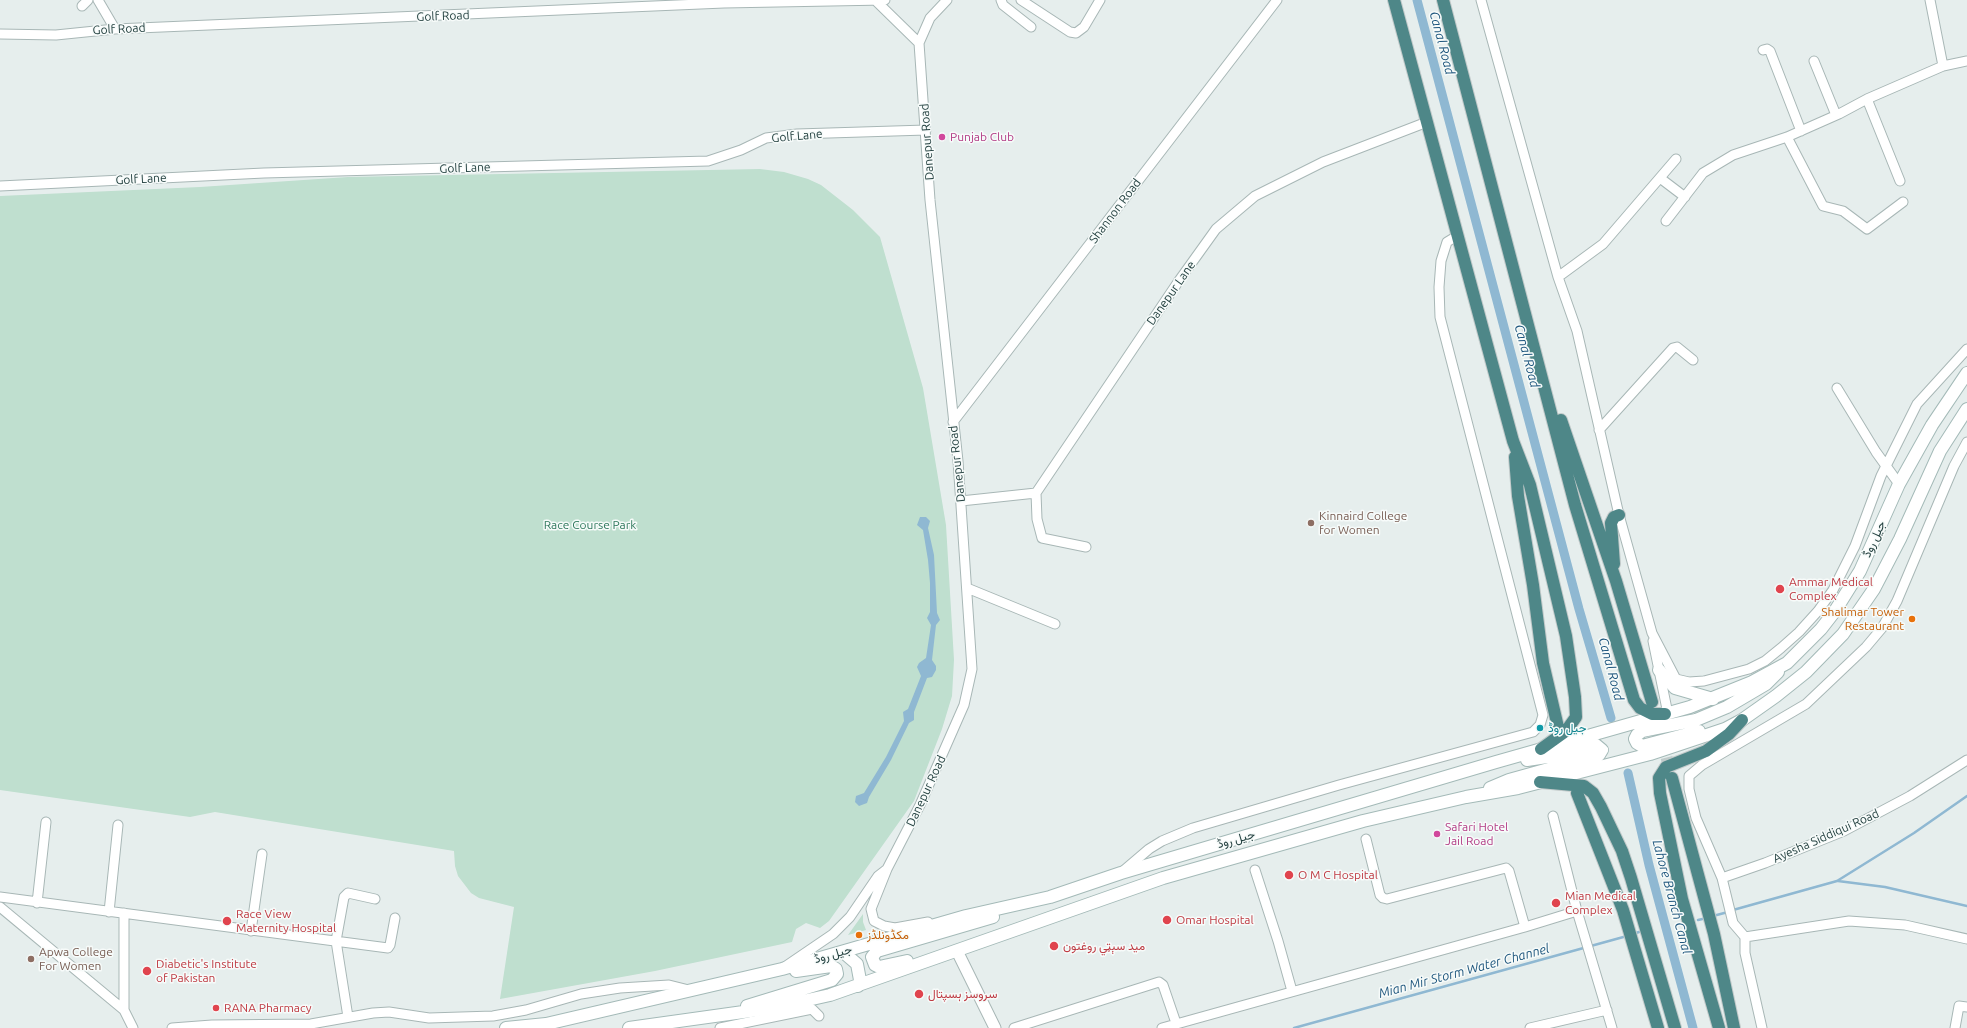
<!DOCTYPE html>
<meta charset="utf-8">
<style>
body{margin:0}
canvas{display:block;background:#e6eeed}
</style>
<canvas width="1967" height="1028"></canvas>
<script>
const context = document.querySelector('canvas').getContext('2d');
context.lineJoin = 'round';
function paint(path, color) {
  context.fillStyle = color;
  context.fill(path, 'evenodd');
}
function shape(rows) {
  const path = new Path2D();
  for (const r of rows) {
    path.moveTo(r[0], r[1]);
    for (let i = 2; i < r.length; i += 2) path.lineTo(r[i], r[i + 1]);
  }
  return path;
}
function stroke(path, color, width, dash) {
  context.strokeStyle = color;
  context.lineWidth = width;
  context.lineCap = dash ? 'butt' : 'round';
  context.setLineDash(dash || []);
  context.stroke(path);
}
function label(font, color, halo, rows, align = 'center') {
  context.font = font + ' Ubuntu,Vazirmatn,sans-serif';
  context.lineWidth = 3;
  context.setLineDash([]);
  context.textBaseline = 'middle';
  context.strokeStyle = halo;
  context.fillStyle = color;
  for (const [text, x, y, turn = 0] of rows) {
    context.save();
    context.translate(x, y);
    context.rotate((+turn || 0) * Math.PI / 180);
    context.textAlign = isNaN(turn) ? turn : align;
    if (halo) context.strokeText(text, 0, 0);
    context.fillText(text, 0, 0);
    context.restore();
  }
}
const green = shape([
 [760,169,784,172,808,179,821,185,853,210,880,237,923,388,946,525,954,660,952,696,942,729,914,801,829,921,820,928,806,923,796,929,792,942,655,971,500,999,514,907,479,898,471,893,458,876,455,866,454,851,215,812,190,817,0,790,0,196,200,187,348,177],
 [863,914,863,922,866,930,848,935]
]);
const water = shape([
 [920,517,926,517,930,521,928,528,934,555,937,613,940,620,936,625,932,660,936,666,936,670,932,677,927,678,914,712,914,720,909,723,891,760,869,797,867,803,859,806,855,802,856,796,864,793,886,757,904,721,903,712,908,709,921,676,917,667,919,663,926,658,931,625,927,618,930,612,930,583,928,560,923,530,917,525]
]);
const stream = shape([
 [1838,881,1885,887,1967,906],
 [1733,910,1837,881,1914,833,1967,796],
 [1713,916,1728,912],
 [1698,920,1707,918],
 [1633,934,1639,932],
 [1294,1028,1627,936]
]);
const canal = shape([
 [1417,0,1579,609,1611,718],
 [1628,773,1649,865,1693,1028]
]);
const trunkTunnel = shape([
 [1662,740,1672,778]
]);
const minor = shape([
 [98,0,115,29],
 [875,0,919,43],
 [1001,0,1003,5,1031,27],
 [1021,0,1070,32,1076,33,1084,27,1100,0],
 [1481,0,1558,277,1577,331,1619,515,1652,633,1676,679,1689,682,1704,681,1749,669,1765,661,1781,648,1799,632,1818,611,1833,590,1855,546,1881,476,1917,404,1967,349],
 [1930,0,1943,66],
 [82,6,88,0],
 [0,34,56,35,115,29,724,3,885,0],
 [1763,50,1767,49,1770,51,1801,131],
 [1814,61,1836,115],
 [1867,99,1900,181],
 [1787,137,1823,206,1843,211,1867,229,1903,202],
 [1660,178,1685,197],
 [0,186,264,173,708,161,741,150,766,138,797,134,926,130],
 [1666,221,1703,173,1733,155,1787,137,1839,114,1867,99,1943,66,1967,61],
 [1558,277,1603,244,1676,159],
 [1837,388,1876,452,1899,484],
 [953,422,1277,0],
 [1599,430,1673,348,1677,347,1693,360],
 [1036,493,1037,519,1042,538,1086,547],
 [961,501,1036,493,1178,282,1216,229,1255,196,1323,162,1427,122],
 [967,588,1055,624],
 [1653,641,1668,714],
 [1553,816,1577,911,1612,1028],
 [1366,839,1380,895,1383,898,1387,899,1506,868,1509,871,1525,927],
 [887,869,920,805,964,705,972,669,958,461,930,200,919,43,930,18,947,0],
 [1255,870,1278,941,1292,991],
 [1122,872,1149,849,1162,841,1193,828,1339,785,1533,732,1540,725,1543,715,1440,317,1439,287,1441,261,1447,242,1457,236],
 [1722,878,1765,863,1844,831,1910,796,1967,760],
 [0,897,388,948,390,945,395,918],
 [37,903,46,822],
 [0,907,124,1010,133,1028],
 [109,912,118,825],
 [124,913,124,1010],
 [251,931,262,854],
 [1745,937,1733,923,1722,878,1696,818,1689,789,1689,776,1702,765,1806,704,1866,647,1882,628,1897,601,1954,466,1967,442],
 [1745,937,1849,921,1905,925,1967,939],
 [1745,937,1745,953,1762,1028],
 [786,966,833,934,850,917,878,876,887,869,871,909,874,921,884,926,895,928,928,922],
 [348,1017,336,941,344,897,348,893,375,899],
 [172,1028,212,1025,311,1024,373,1013,389,1012,429,1018,493,1016,526,1010,581,994,620,988,669,985,689,990],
 [720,1028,812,1009,819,1016],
 [1014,1028,1159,982,1163,985,1176,1023],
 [1162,1028,1525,927,1577,911],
 [1530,1028,1607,1010],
 [1955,1028,1959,1006,1967,1007]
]);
const tertiary = shape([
 [957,951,995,1028]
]);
const secondary = shape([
 [1659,670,1675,688,1713,699],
 [1699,731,1642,746,1637,743,1635,739,1637,735,1642,731,1696,720,1727,707,1766,684,1778,672],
 [1490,788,1509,780,1599,755,1602,750,1596,745,1560,755,1527,760],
 [843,952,857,964,860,980,858,986],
 [907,961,879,967,875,965,872,957,877,951,993,917],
 [747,1006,832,980,837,974,836,969,831,966,796,971],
 [506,1028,546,1024,722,983,782,969,966,916,1050,897,1121,873,1496,762,1690,707,1752,682,1787,663,1821,629,1835,611,1860,571,1899,484,1932,425,1967,373],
 [629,1028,772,1008,830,995,1163,878,1363,821,1466,797,1518,788,1650,754,1725,729,1742,720,1776,696,1806,672,1843,634,1874,589,1900,539,1940,451,1967,409]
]);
const trunk = shape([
 [1394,0,1513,441,1530,485,1566,636,1575,697,1576,717,1566,731,1541,749],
 [1443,0,1575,505,1634,700,1640,708,1652,714,1665,714],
 [1561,420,1616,581,1652,702],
 [1515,457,1518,496,1533,585,1543,663,1558,727],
 [1614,564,1611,523,1614,517,1619,515],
 [1672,778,1714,934,1734,1028],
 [1540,782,1584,786,1593,793,1601,807,1622,851,1631,878,1675,1028],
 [1577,793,1623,910,1658,1028],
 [1719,1028,1682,899,1660,793,1659,778,1666,767,1706,751,1729,734,1742,720]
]);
const markers = [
 [942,137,4,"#d1479c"],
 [1311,523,4,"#8d6e63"],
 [1780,589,5,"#e0444e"],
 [1912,619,4,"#e8710a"],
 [1540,728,4,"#0f9aa8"],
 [1437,834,4,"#d1479c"],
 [1289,875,5,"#e0444e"],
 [1556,903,5,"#e0444e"],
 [1167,920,5,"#e0444e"],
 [227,921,5,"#e0444e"],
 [859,935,4,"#e8710a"],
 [1054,946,5,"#e0444e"],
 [31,959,4,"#8d6e63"],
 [147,971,5,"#e0444e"],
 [919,994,5,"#e0444e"],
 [216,1008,4,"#e0444e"]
];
const streetNames = [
 ["Golf Road",443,16,-2],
 ["Golf Road",119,29,-3],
 ["Golf Lane",797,136,-5],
 ["Danepur Road",927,142,-94],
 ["Golf Lane",465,168,-2],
 ["Golf Lane",141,179,-3],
 ["Shannon Road",1115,211,-53],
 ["Danepur Lane",1171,293,-55],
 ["Danepur Road",957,464,-96],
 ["جیل روڈ",1874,539,-65],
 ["Danepur Road",926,791,-65],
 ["Ayesha Siddiqui Road",1826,836,-24],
 ["جیل روڈ",1236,839,-16],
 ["جیل روڈ",833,954,-16]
];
const hotelNames = [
 ["Punjab Club",950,137],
 ["Safari Hotel",1445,827],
 ["Jail Road",1445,841]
];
const educationNames = [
 ["Kinnaird College",1319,516],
 ["for Women",1319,530],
 ["Apwa College",39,952],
 ["For Women",39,966]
];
const parkNames = [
 ["Race Course Park",590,525]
];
const healthNames = [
 ["Ammar Medical",1789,582],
 ["Complex",1789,596],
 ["O M C Hospital",1298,875],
 ["Mian Medical",1565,896],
 ["Complex",1565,910],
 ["Race View",236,914],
 ["Maternity Hospital",236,928],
 ["Omar Hospital",1176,920],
 ["مید سېټي روغتون",1063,946],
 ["Diabetic's Institute",156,964],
 ["of Pakistan",156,978],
 ["سروسز ہسپتال",928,994],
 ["RANA Pharmacy",224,1008]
];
const foodNames = [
 ["Shalimar Tower",1904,612],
 ["Restaurant",1904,626],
 ["مکڈونلڈز",867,935,"left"]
];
const cultureNames = [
 ["جیل روڈ",1548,728]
];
const waterNames = [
 ["Canal Road",1442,43,75],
 ["Canal Road",1527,356,75],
 ["Canal Road",1611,669,75],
 ["Lahore Branch Canal",1672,897,75],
 ["Mian Mir Storm Water Channel",1464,971,-15]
];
paint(green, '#bfdfcf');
paint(water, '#8fb8d2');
stroke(stream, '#8fb8d2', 2.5);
stroke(canal, '#8fb8d2', 9);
stroke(trunkTunnel, '#bfcbca', 12, [12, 6]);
stroke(minor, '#a8b7b6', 11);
stroke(tertiary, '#a8b7b6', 13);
stroke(secondary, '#a4bab8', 14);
stroke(trunk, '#c2caca', 14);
stroke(minor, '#fff', 9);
stroke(tertiary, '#fff', 11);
stroke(secondary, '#fff', 12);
stroke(trunk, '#4e8788', 12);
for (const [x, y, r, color] of markers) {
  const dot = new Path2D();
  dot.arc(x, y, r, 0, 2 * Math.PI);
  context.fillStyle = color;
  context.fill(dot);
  stroke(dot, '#f7fbfa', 1.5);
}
label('12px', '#244140', '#f7fbfa', streetNames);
label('12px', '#b23c85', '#f7fbfa', hotelNames, 'left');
label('12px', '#785e54', '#f7fbfa', educationNames, 'left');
label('12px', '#2e785c', '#f7fbfa', parkNames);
label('12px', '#be3a42', '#f7fbfa', healthNames, 'left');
label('12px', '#c56008', '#f7fbfa', foodNames, 'right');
label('12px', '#0d838f', '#f7fbfa', cultureNames, 'left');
label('italic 13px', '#1e567d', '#f7fbfa', waterNames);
</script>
